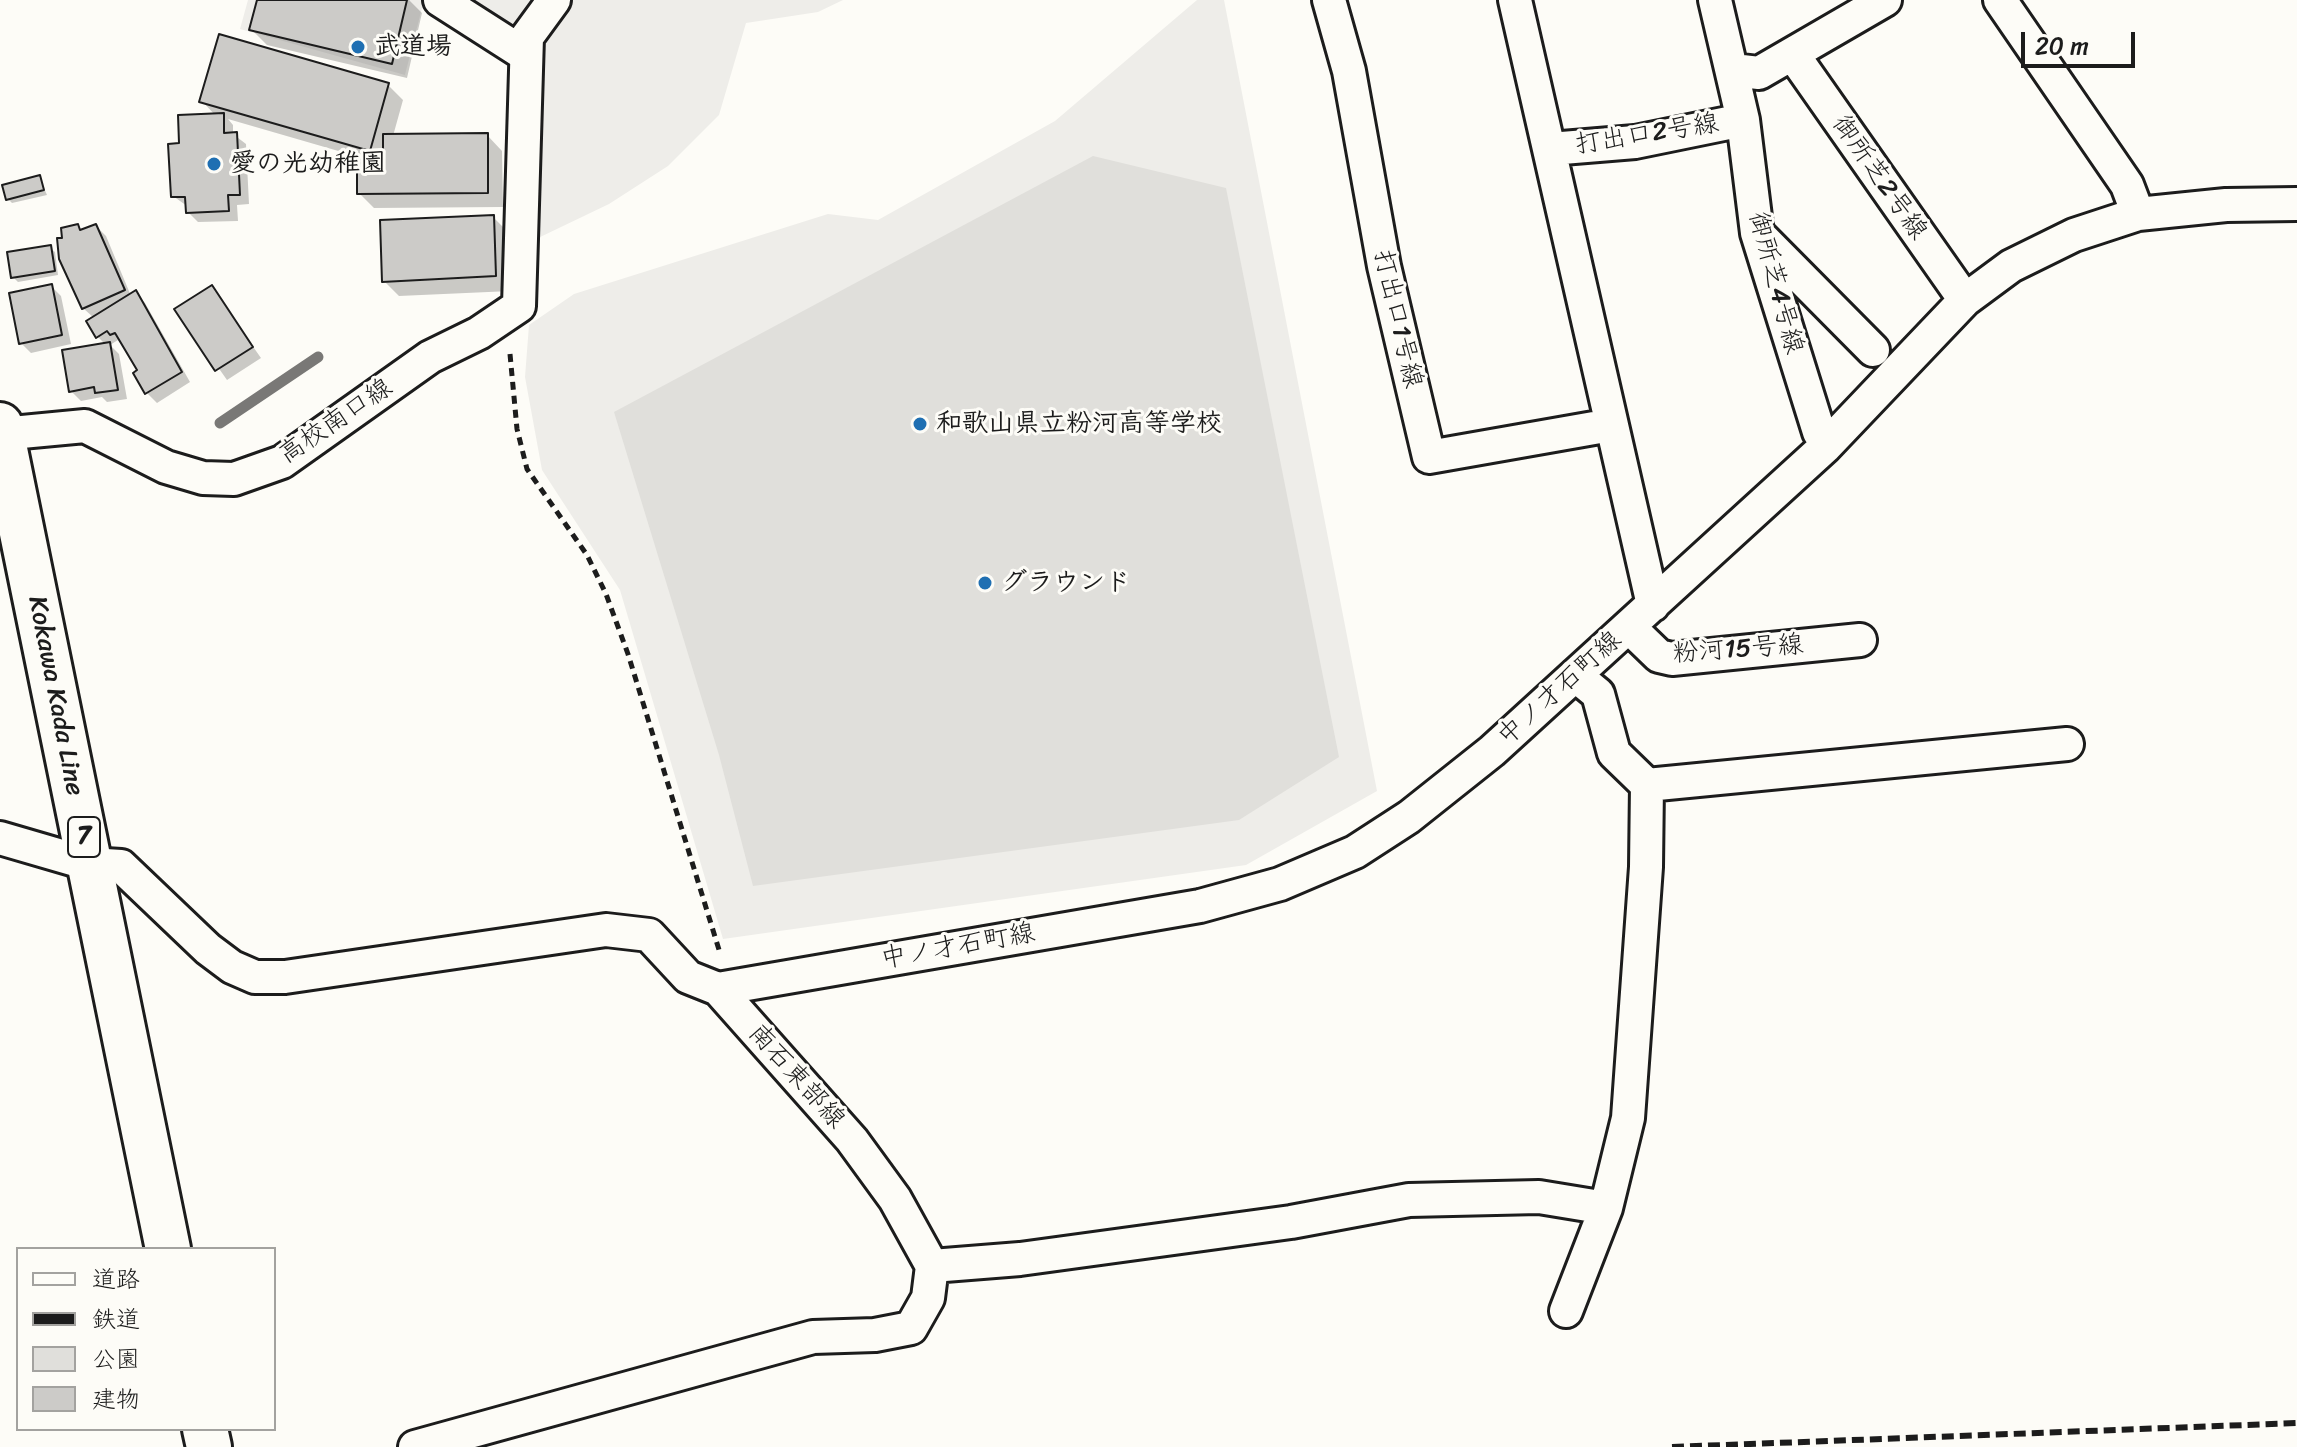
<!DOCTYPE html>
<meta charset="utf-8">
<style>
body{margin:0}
#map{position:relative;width:2297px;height:1447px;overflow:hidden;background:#fdfcf7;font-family:Sriracha,"Klee One",sans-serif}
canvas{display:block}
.legend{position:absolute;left:16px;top:1247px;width:260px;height:184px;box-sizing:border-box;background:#fdfcf7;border:2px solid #a3a29f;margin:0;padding:10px 14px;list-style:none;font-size:24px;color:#1c1c1c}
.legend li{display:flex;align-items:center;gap:16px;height:40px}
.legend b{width:40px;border:2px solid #a3a29f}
.scale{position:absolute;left:2021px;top:32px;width:114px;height:36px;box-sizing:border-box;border:4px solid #1c1c1c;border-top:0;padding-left:10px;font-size:24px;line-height:28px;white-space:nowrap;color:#1c1c1c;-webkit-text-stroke:6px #fdfcf7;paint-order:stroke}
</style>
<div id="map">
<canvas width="2297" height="1447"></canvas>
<ul class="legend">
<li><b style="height:10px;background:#fdfcf7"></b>道路</li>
<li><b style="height:10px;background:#1c1c1c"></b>鉄道</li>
<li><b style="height:22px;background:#e0dfdb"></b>公園</li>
<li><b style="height:22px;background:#cccbc8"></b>建物</li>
</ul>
<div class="scale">20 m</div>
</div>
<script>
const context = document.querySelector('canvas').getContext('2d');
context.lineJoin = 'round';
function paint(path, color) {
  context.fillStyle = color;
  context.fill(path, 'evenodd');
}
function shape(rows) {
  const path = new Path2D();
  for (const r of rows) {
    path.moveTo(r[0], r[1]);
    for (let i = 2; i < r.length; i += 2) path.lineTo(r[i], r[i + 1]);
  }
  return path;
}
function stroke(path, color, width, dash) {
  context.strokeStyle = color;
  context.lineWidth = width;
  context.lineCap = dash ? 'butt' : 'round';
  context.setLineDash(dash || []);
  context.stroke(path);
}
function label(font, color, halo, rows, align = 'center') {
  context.font = font + ' Sriracha,"Klee One",sans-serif';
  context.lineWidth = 6;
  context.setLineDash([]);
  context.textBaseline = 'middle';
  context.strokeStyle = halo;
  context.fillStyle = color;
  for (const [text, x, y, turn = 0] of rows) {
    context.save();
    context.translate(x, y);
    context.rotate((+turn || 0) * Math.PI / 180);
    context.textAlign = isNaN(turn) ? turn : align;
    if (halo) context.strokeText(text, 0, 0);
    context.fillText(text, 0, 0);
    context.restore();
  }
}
const built = shape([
 [248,0,843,0,818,12,746,23,719,115,668,166,609,204,536,239,512,68,423,4,405,75,240,29],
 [1197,0,1224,0,1377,791,1246,865,723,939,620,590,542,470,525,377,529,325,574,294,828,214,878,220,1055,121]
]);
const green = shape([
 [1093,156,1226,188,1339,757,1239,820,753,886,719,755,614,412]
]);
const shadow = shape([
 [259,0,409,0,422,13,407,78,267,45,252,30],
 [388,85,403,100,393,136,487,135,502,151,503,207,374,208,359,193,359,157,228,119,233,125,233,134,246,144,249,204,237,205,238,221,198,222,188,212,187,206,173,196,181,145,215,115,202,101],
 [39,177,47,195,12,203,8,199],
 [493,217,508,232,511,291,399,296,384,281],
 [77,226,82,231,96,226,106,236,131,296,136,293,145,303,190,382,157,403,147,393,135,374,140,371,118,340,110,345,119,354,127,399,107,402,102,397,81,401,71,391,106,345,98,337,94,318,83,308,64,240],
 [50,248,55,252,58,275,18,282,13,277],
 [51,286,61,296,71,344,31,353,21,343],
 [211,287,261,358,227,380,177,309]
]);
const stream = shape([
 [220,423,318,357]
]);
const building = shape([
 [257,0,407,0,392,64,249,30,257,0],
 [219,34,389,83,370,151,199,102,219,34],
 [224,113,224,133,237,132,240,195,228,195,229,211,186,213,185,197,171,197,168,144,179,143,178,115,224,113],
 [488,133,488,193,357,194,357,157,383,157,383,134,488,133],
 [40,175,44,190,6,200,2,185,40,175],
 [494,215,496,276,382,282,380,220,494,215],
 [78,224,80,230,96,224,125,290,82,309,59,259,57,238,62,238,61,228,78,224],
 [51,245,55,271,11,278,7,252,51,245],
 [52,284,62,335,19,344,9,293,52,284],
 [212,285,253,347,215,371,174,309,212,285],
 [136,290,182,372,145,394,133,373,137,370,115,333,110,335,107,331,96,338,86,321,136,290],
 [110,342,118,390,95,393,94,387,69,392,62,350,110,342]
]);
const path = shape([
 [510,354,517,429,527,469,587,555,606,594,628,654,720,953]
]);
const street = shape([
 [440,0,526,55],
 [1329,0,1349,71,1384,266,1429,457,1611,425],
 [1515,0,1653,605],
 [1715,0,1743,120,1757,233,1819,432,1827,444],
 [2000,0,2127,185,2138,214],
 [1794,56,1965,300],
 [1733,70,1759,73,1885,0],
 [1550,149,1635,142,1743,120],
 [1760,236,1873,350],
 [0,434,85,426,166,467,203,478,234,479,282,462,430,357,479,333,519,306,527,37,554,0],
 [1629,627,1659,656,1672,659,1860,640],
 [1575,675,1598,694,1614,753,1647,785,2067,744],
 [0,838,89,864,121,866,208,949,232,967,255,977,285,977,606,930,649,935,688,977,718,989,852,1140,895,1199,932,1266,928,1298,911,1328,875,1335,813,1337,415,1447],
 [718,989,1200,906,1280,884,1355,852,1409,817,1492,751,1825,447,1965,300,2011,266,2074,235,2138,214,2226,205,2297,204],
 [932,1266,1020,1259,1291,1222,1409,1200,1539,1197,1606,1208],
 [1566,1311,1606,1208,1628,1118,1646,867,1647,785]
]);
const primary = shape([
 [0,425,168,1249],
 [205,1429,209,1447]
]);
const rail = shape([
 [1672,1447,2297,1423]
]);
const markers = [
 [358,47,8,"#1f6fb2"],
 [214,164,8,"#1f6fb2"],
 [920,424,8,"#1f6fb2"],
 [985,583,8,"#1f6fb2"]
];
const shields = [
 [84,837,32]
];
const shieldNames = [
 ["7",84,837]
];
const poiNames = [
 ["武道場",374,47],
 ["愛の光幼稚園",230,164],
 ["和歌山県立粉河高等学校",936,424],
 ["グラウンド",1001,583]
];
const streetNames = [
 ["打出口2号線",1647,135,-9],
 ["御所芝2号線",1879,178,55],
 ["御所芝4号線",1775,283,75],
 ["打出口1号線",1397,319,77],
 ["高校南口線",336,422,-34],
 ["粉河15号線",1738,650,-4],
 ["中ノ才石町線",1560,689,-42],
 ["Kokawa Kada Line",55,696,79],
 ["中ノ才石町線",958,947,-10],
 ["南石東部線",796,1077,48]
];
paint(built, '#eeede9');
paint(green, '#e0dfdb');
paint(shadow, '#0003');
stroke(stream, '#797876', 11);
paint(building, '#cccbc8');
stroke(building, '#1c1c1c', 2);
stroke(street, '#1c1c1c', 38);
stroke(primary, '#1c1c1c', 50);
stroke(path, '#1c1c1c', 5, [8, 6]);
stroke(street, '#fdfcf7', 32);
stroke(primary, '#fdfcf7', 44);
stroke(rail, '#1c1c1c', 6, [12, 6]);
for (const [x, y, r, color] of markers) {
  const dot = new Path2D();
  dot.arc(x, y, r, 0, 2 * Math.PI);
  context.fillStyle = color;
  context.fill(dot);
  stroke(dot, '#fdfcf7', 3);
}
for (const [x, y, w] of shields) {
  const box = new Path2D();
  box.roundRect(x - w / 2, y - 20, w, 40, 6);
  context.fillStyle = '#fdfcf7';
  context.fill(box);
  stroke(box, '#1c1c1c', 2);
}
label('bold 24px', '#1c1c1c', null, shieldNames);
label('bold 26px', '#1c1c1c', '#fdfcf7', poiNames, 'left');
label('26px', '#1c1c1c', '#fdfcf7', streetNames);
</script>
